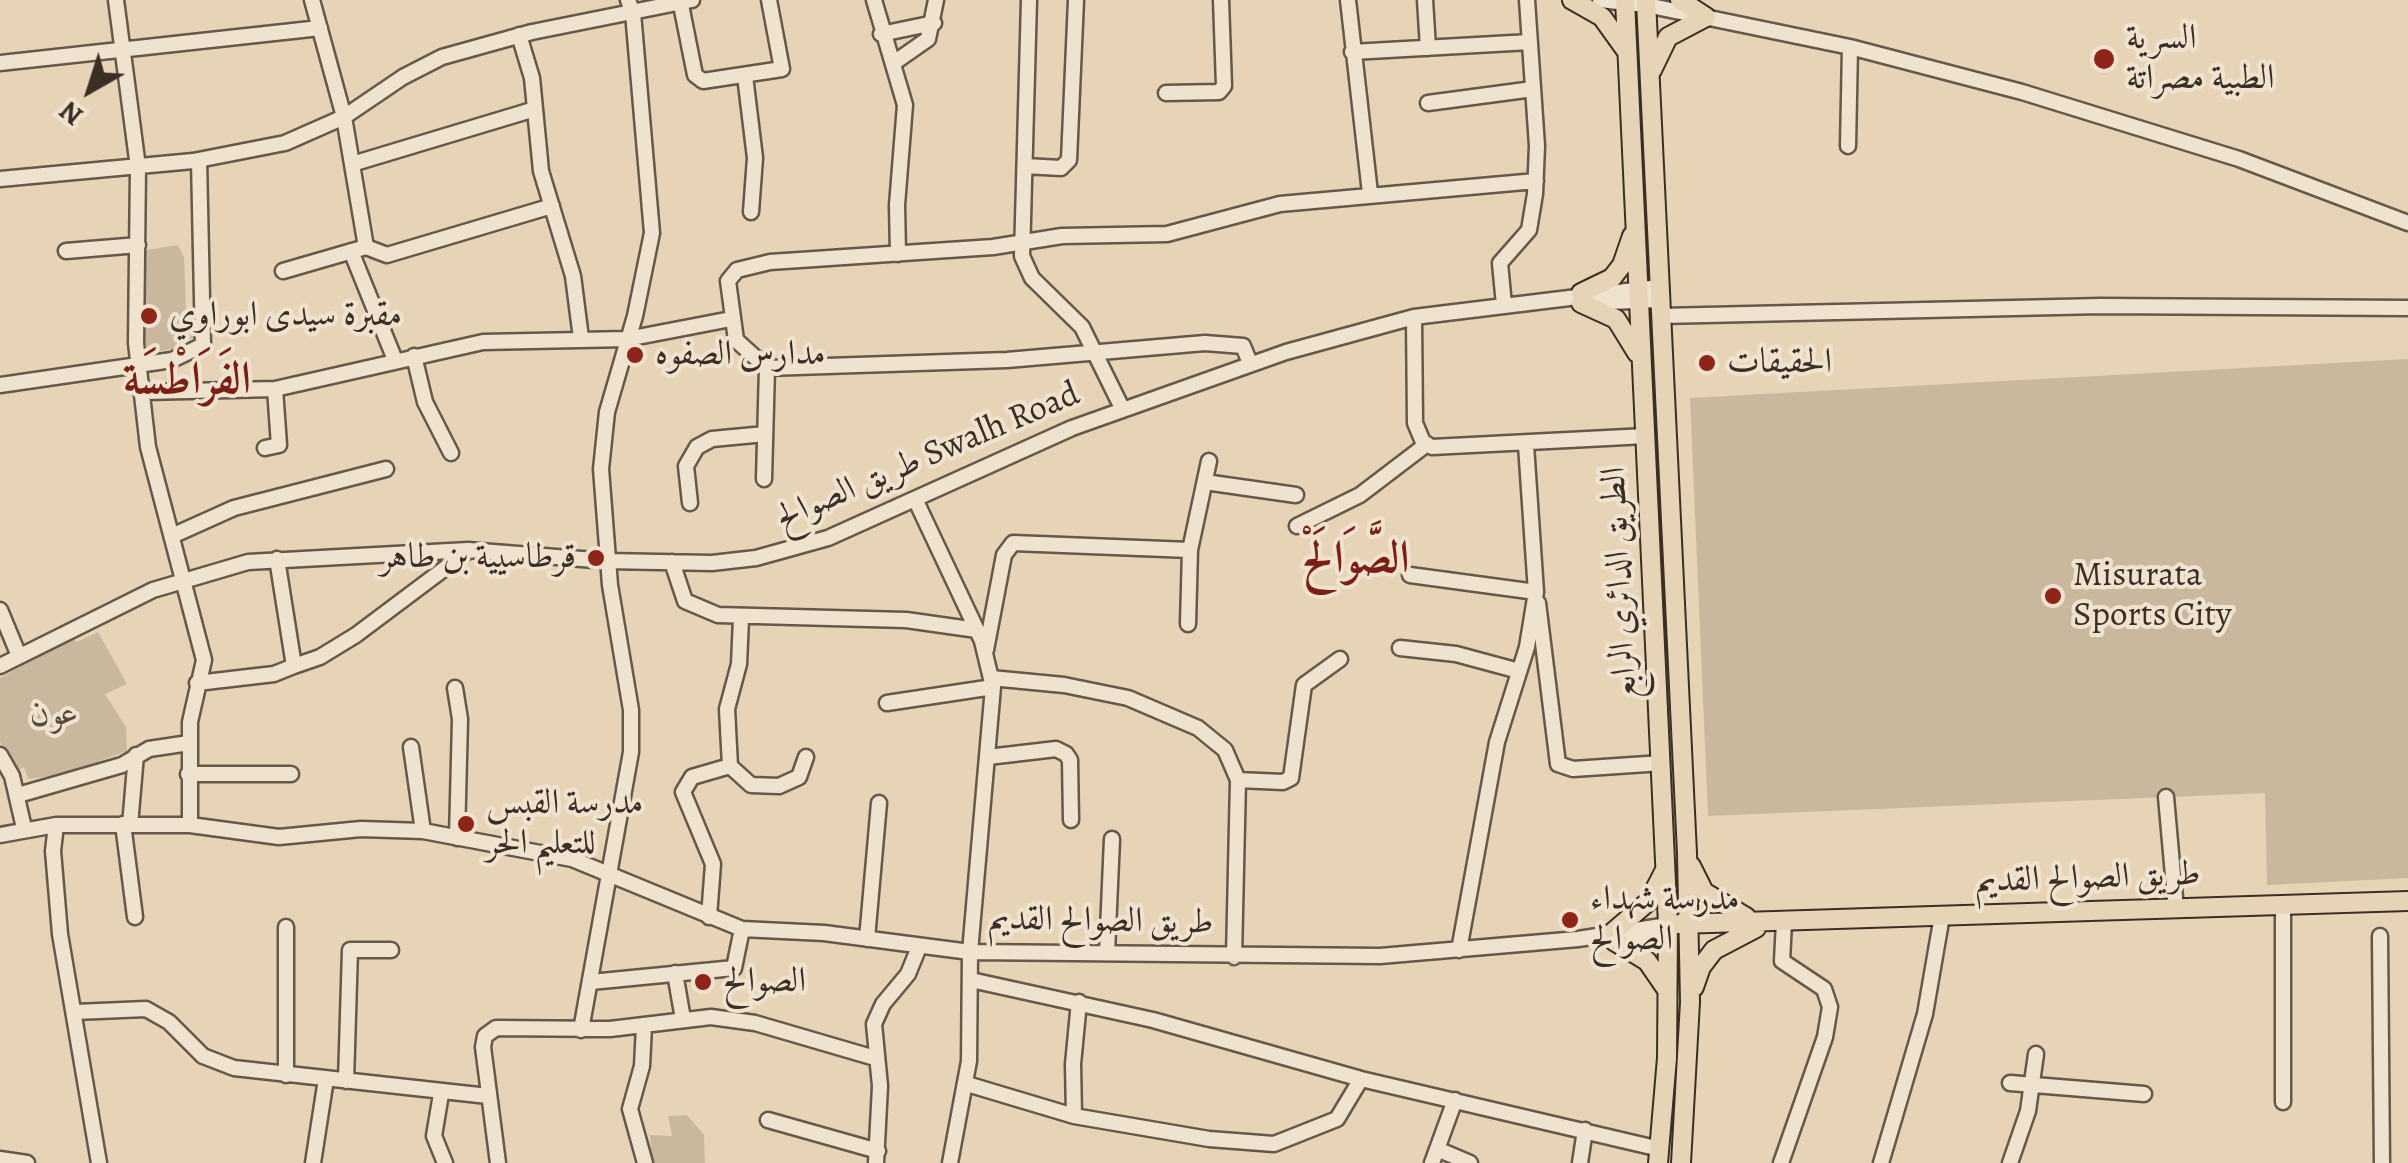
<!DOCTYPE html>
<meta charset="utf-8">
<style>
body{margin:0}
#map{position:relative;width:2408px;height:1163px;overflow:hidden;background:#e7d4b7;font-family:Alegreya,serif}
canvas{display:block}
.north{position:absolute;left:40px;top:40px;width:100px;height:100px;-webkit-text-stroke:8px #efe3d0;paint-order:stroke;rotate:219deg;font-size:28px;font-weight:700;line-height:40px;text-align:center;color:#3b2e25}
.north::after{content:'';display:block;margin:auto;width:35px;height:45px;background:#3b2e25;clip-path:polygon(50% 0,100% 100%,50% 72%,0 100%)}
</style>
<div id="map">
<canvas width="2408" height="1163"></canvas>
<div class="north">N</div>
</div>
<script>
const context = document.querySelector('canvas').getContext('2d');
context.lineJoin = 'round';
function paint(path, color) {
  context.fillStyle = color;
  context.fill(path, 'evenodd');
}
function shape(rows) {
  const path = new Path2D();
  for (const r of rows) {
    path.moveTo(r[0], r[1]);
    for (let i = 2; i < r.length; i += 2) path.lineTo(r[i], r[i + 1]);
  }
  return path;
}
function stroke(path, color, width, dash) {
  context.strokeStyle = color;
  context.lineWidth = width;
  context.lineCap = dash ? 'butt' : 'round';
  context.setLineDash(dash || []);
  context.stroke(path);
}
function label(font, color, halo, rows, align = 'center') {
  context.font = font + ' Alegreya,Amiri,serif';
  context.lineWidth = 8;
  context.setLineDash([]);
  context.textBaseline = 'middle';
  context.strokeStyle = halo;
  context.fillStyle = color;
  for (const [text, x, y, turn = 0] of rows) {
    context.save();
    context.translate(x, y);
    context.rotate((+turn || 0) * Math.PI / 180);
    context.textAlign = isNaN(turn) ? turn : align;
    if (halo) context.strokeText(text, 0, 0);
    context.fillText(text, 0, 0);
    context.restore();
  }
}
const green = shape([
 [178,245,184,257,186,310,196,338,180,340,181,346,173,349,143,354,140,251],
 [2408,359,2408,878,2267,885,2265,793,1708,816,1690,398],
 [98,632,127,684,105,694,126,727,127,751,61,775,28,779,24,767,17,771,0,742,0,678,73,638,77,642],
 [687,1115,704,1135,705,1163,651,1163,650,1135,672,1136,668,1116]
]);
const minor = shape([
 [116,0,138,167,136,343,148,447,204,660,190,722,190,825],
 [312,0,344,117,366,247],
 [680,0,695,75,703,81,782,69,769,0],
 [874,0,905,105,897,205,898,254],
 [1029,0,1022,256,1032,278,1082,327,1122,408],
 [1348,0,1370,193],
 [1425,0,1428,48],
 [1600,0,1646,5,1850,47,2022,92,2239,159,2408,223],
 [881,34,934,23],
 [519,35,532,78,541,171,573,276,581,338],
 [1352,52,1530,42],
 [895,62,928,39,936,0],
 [0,63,320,28],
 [745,76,755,158,751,212],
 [1166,93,1219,92,1224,86,1221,0],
 [1428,103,1533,89],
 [1848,146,1850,47],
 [352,164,535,109],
 [1025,166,1061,168,1069,160,1076,0],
 [0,179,193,161,285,143,344,117,403,77,442,57,532,32,692,0],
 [66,251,138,245],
 [351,251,395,360],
 [283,271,366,247,387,255,552,206],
 [1582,303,1660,300],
 [1504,305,1500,263,1529,230,1535,194,1537,146,1527,0],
 [1661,316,2101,306,2408,308],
 [1414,317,1415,423,1423,442,1432,447,1646,436],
 [414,356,425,402,451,453],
 [1250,363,1243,346,1205,343,1007,360,767,368,736,340,728,281,737,270,770,262,993,247,1062,236,1167,234,1280,204,1536,181],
 [0,385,172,360,203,345,199,160],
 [144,392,275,389,483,342,627,339,731,319],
 [265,448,279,445,275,389],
 [764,479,767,368],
 [1205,482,1296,495],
 [916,501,982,641,993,687,970,952,969,1061,950,1163],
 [690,503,686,466,697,447,712,439,765,434],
 [1297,526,1360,495,1427,444],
 [174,535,234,508,386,469],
 [672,562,685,601,718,615,906,620,977,630],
 [1410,575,1536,592],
 [1538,603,1558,764,1573,769,1662,763],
 [0,610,19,656],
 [741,619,739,664,727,709,730,766,751,785,779,786,799,777,806,757],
 [1188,624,1190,550,1209,461],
 [1400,648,1456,654,1519,671],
 [986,650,1004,555,1013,543,1190,550],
 [0,666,153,590,248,562,468,550,607,561,712,563,756,558,828,538,1072,428,1286,352,1414,317,1659,287],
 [294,666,320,657,356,635,468,551],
 [991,678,1064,685,1128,698,1198,728,1225,750,1238,780,1234,957],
 [197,683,274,674,294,666,277,559],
 [455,688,460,719,457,838],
 [887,703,993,687],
 [411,747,423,831],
 [0,755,12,776,24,828],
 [988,757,1056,749,1066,754,1070,760,1071,820],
 [188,774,291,774],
 [1238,780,1283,782,1291,778,1304,685,1340,659],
 [18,795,122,765,149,749,189,743],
 [2166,797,2176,909],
 [123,824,135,917],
 [56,825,53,851,60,934,99,1163],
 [130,825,136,755],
 [0,835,56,825,190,825,279,837,361,829,423,831,572,859,742,929,824,933,970,952,1380,956,1578,939,1668,925],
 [709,917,713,864,683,792,692,777,730,766],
 [286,927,286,1075],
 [2380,936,2382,1163],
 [867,939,879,803],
 [1614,941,1669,938],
 [1459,950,1497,742,1527,647,1536,592,1526,445],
 [1107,953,1112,839],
 [675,973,683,1019],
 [971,980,1153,1020,1361,1079,1660,1149],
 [591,982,734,968,742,929],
 [75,1012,146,1009,169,1022,203,1056,234,1068,488,1096],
 [644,1026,642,1066,630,1109,645,1163],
 [581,1030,631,752,631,710,610,585,601,469,607,412,635,316,652,233,633,13,628,0],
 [346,1081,350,950,391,950],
 [2010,1083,2144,1094],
 [967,1084,1074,1116,1209,1139,1274,1144,1337,1119,1361,1079],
 [441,1094,434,1136,445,1163],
 [2283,1102,2283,904],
 [1074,1116,1073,1064,1079,1002],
 [768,1120,878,1151],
 [1437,1149,1470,1163],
 [0,1159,27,1163],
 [313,1163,326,1079],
 [498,1163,483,1047,485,1036,496,1028,610,1029,711,1017,755,1023,875,1058],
 [876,1163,880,1086,874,1024,883,1004,908,974,919,947],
 [1432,1163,1455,1100],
 [1580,1163,1585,1130],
 [1781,1163,1825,1037,1830,1007,1824,989,1782,961,1784,922],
 [1881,1163,1925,1014,1942,916],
 [2010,1163,2028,1111,2036,1054]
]);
const major = shape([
 [1572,0,1602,17,1625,49],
 [1625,0,1668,925,1667,1058,1658,1163],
 [1646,0,1687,853,1690,1002,1681,1163],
 [1680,0,1706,17],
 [1652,70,1668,37,1706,17],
 [1581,293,1612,278,1622,265,1632,236],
 [1581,303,1616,319,1637,353],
 [1691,866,1704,892,1746,917],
 [1679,924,2408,901],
 [1613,932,1649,901,1664,872],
 [1614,941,1647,961,1667,990],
 [1694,987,1701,967,1714,950,1756,928]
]);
const markers = [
 [2104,59,12,"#8f2418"],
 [149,316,10,"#8f2418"],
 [635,355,10,"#8f2418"],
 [1707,363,10,"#8f2418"],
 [596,558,10,"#8f2418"],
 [2053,596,10,"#8f2418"],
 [466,824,10,"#8f2418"],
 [1570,920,10,"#8f2418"],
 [703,982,10,"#8f2418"]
];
const poiNames = [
 ["السرية",2126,39],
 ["الطبية مصراتة",2126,79],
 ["مقبرة سيدى ابوراوي",169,316],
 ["مدارس الصفوه",655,355],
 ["الحقيقات",1727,363],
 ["قرطاسيية بن طاهر",576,558,"right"],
 ["Misurata",2073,576],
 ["Sports City",2073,616],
 ["مدرسة القبس",486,804],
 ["للتعليم الحر",486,844],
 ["مدرسة شهداء",1590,900],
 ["الصوالح",1590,940],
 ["الصوالح",723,982]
];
const streetNames = [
 ["طريق الصوالح Swalh Road",928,457,-23],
 ["الطريق الدائري الرابع",1621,583,-93],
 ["طريق الصوالح القديم",2088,879,-2],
 ["طريق الصوالح القديم",1101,922,1]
];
const parkNames = [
 ["عون",55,715]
];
const districtNames = [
 ["الفَرَاطْسَة",187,382],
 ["الصَّوَالَحْ",1356,561]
];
paint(green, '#cab89e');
stroke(minor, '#66584a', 19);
stroke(major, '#3b2e25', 22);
stroke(minor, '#efe3d0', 14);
stroke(major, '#e7d4b7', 18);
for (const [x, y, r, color] of markers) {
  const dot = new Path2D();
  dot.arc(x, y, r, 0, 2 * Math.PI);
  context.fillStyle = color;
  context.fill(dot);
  stroke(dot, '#efe3d0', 4);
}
label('35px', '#3b2e25', '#efe3d0', poiNames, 'left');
label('35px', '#3b2e25', '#efe3d0', streetNames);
label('italic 35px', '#584a3d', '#efe3d0', parkNames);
label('bold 45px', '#7a1f14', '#efe3d0', districtNames);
</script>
